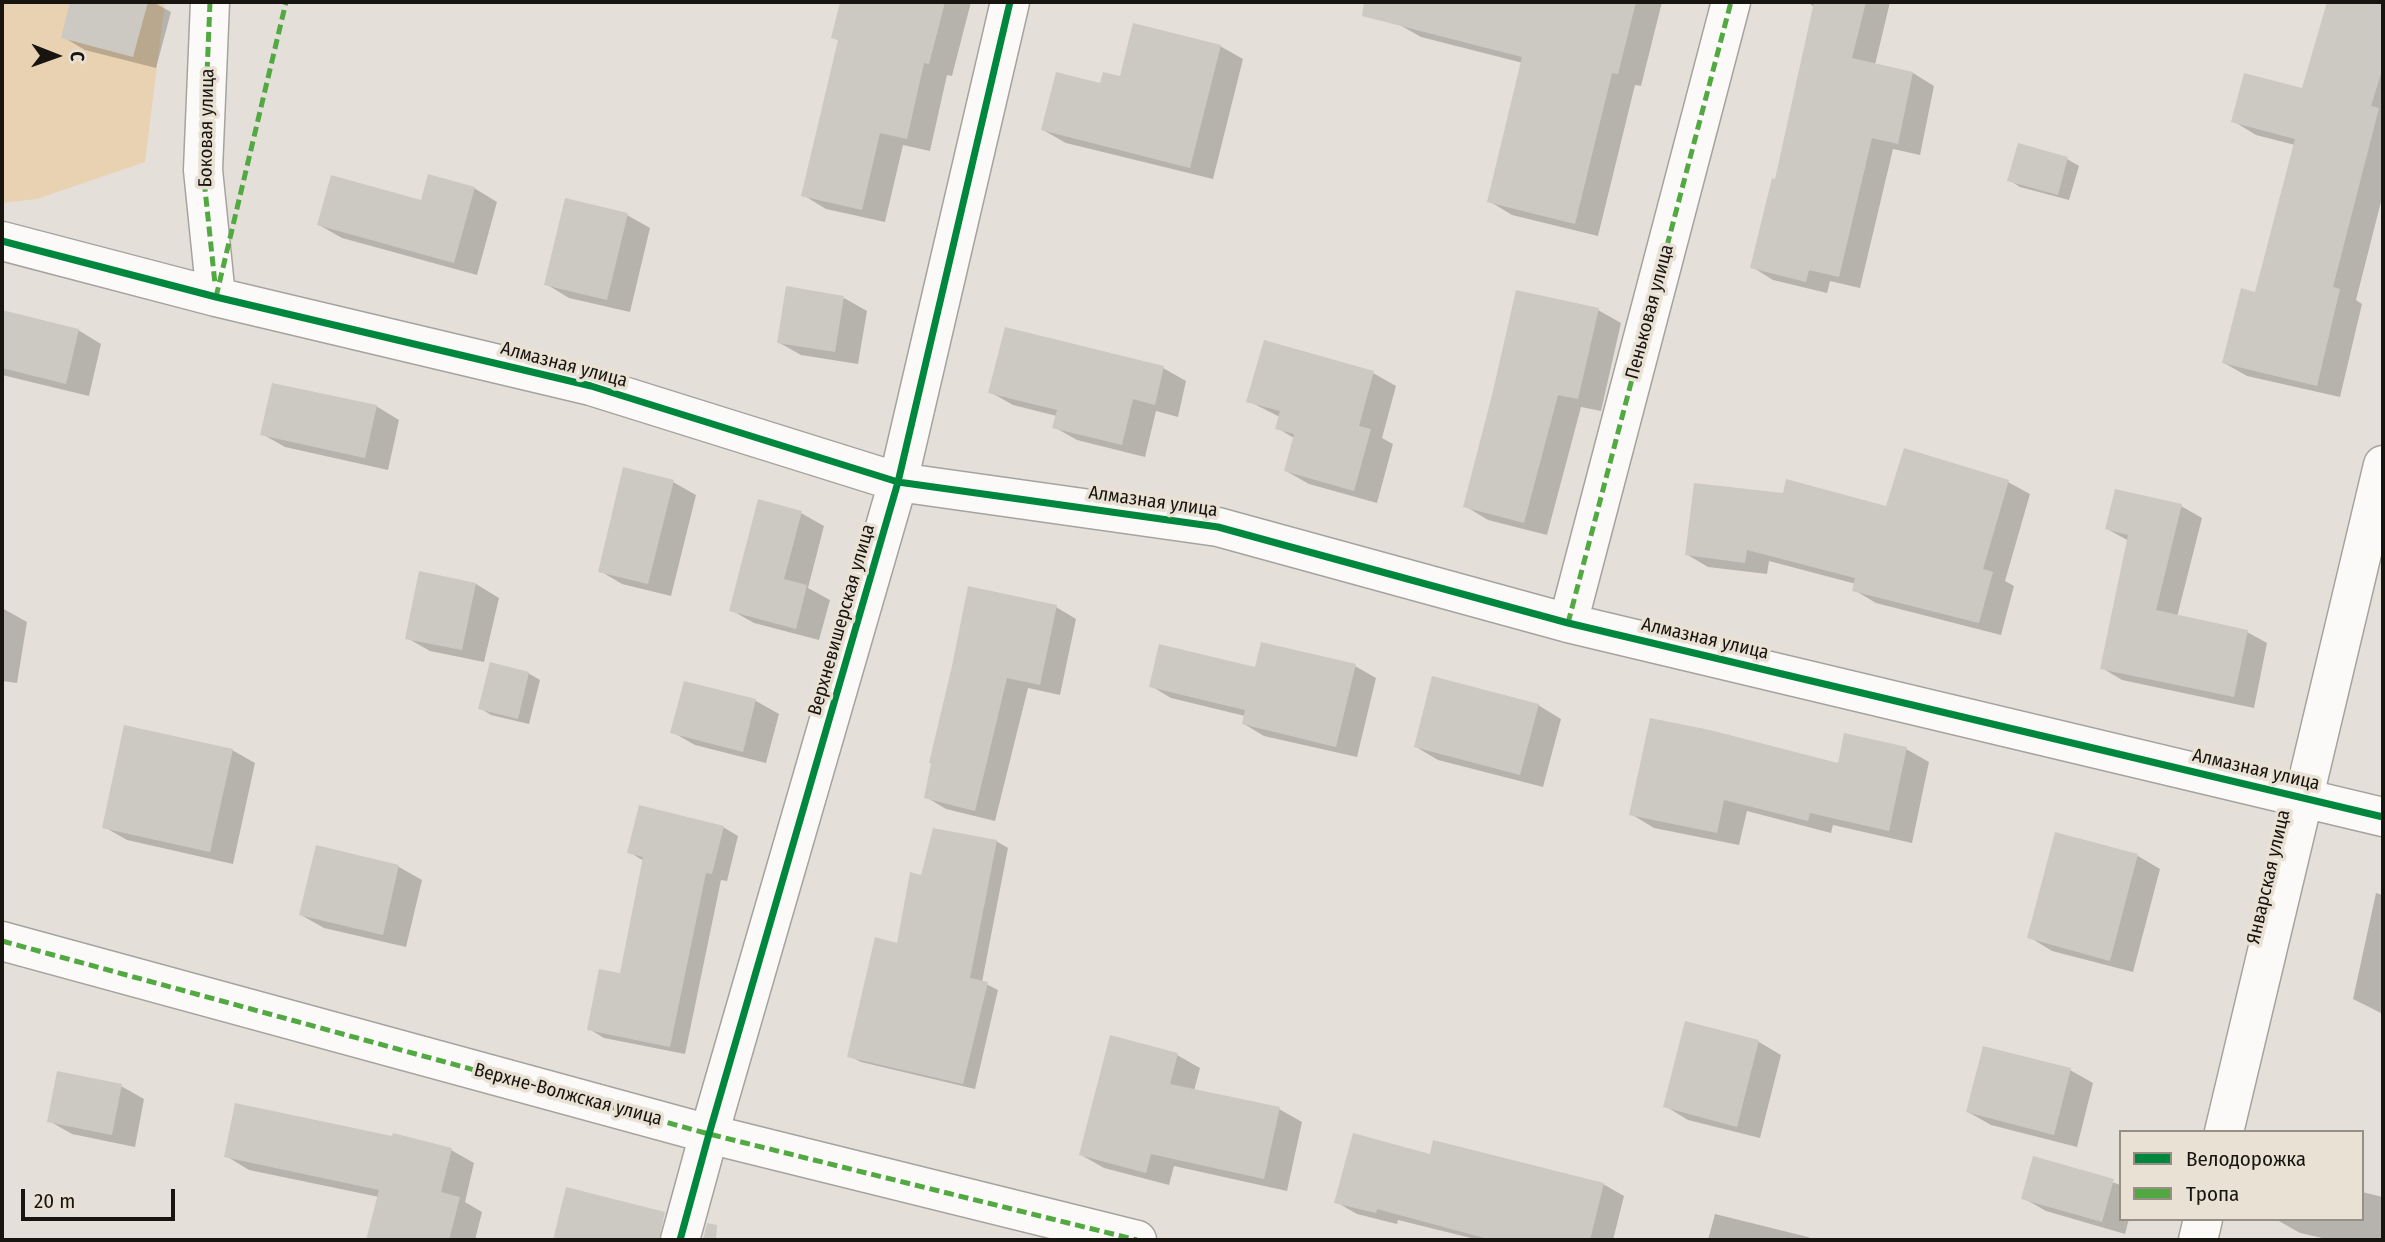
<!DOCTYPE html>
<meta charset="utf-8">
<style>
body{margin:0}
#map{position:relative;width:2385px;height:1242px;overflow:hidden;background:#e4e0d9;font-family:"Fira Sans Condensed",sans-serif}
canvas{display:block}
.frame{position:absolute;inset:0;border:4px solid #181510;pointer-events:none}
.legend{position:absolute;left:2119px;top:1130px;width:245px;height:91px;box-sizing:border-box;background:#e9e1d4;border:2px solid #958f86;margin:0;padding:9px 12px;list-style:none;font-size:21px;color:#181510}
.legend li{display:flex;align-items:center;gap:14px;height:35px}
.legend b{width:35px;border:2px solid #958f86}
.north{position:absolute;left:21px;top:21px;width:70px;height:70px;-webkit-text-stroke:5px #e9e1d4;paint-order:stroke;rotate:91deg;font-size:19px;font-weight:700;line-height:28px;text-align:center;color:#181510}
.north::after{content:'';display:block;margin:auto;width:24px;height:32px;background:#181510;clip-path:polygon(50% 0,100% 100%,50% 72%,0 100%)}
.scale{position:absolute;left:21px;top:1189px;width:154px;height:32px;box-sizing:border-box;border:4px solid #181510;border-top:0;padding-left:9px;font-size:21px;line-height:24px;white-space:nowrap;color:#181510;-webkit-text-stroke:5px #e9e1d4;paint-order:stroke}
</style>
<div id="map">
<canvas width="2385" height="1242"></canvas>
<div class="frame"></div>
<ul class="legend">
<li><b style="height:9px;background:#00873e"></b>Велодорожка</li>
<li><b style="height:9px;background:#52a942"></b>Тропа</li>
</ul>
<div class="north">С</div>
<div class="scale">20 m</div>
</div>
<script>
const context = document.querySelector('canvas').getContext('2d');
context.lineJoin = 'round';
function paint(path, color) {
  context.fillStyle = color;
  context.fill(path, 'evenodd');
}
function shape(rows) {
  const path = new Path2D();
  for (const r of rows) {
    path.moveTo(r[0], r[1]);
    for (let i = 2; i < r.length; i += 2) path.lineTo(r[i], r[i + 1]);
  }
  return path;
}
function stroke(path, color, width, dash) {
  context.strokeStyle = color;
  context.lineWidth = width;
  context.lineCap = dash ? 'butt' : 'round';
  context.setLineDash(dash || []);
  context.stroke(path);
}
function label(font, color, halo, rows, align = 'center') {
  context.font = font + ' "Fira Sans Condensed",sans-serif';
  context.lineWidth = 7;
  context.setLineDash([]);
  context.textBaseline = 'middle';
  context.strokeStyle = halo;
  context.fillStyle = color;
  for (const [text, x, y, turn = 0] of rows) {
    context.save();
    context.translate(x, y);
    context.rotate((+turn || 0) * Math.PI / 180);
    context.textAlign = isNaN(turn) ? turn : align;
    if (halo) context.strokeText(text, 0, 0);
    context.fillText(text, 0, 0);
    context.restore();
  }
}
const green = shape([
 [2,2,165,2,145,162,37,199,2,203]
]);
const shadow = shape([
 [71,2,153,2,171,12,156,68,85,50,63,37],
 [842,2,971,2,952,76,947,75,930,151,903,145,885,222,826,209,803,195,839,41,833,37],
 [1404,2,1505,2,1542,11,1544,2,1662,2,1641,86,1635,85,1598,236,1512,215,1489,201,1523,63,1421,37,1398,24],
 [1808,2,1890,2,1875,65,1913,73,1934,86,1920,155,1893,149,1860,288,1830,281,1827,293,1773,280,1752,267,1777,181,1815,8],
 [2329,2,2383,2,2383,194,2356,300,2362,304,2340,397,2247,376,2224,363,2257,294,2295,145,2256,135,2233,121,2303,90],
 [1220,46,1243,59,1213,179,1066,143,1043,130,1101,85],
 [2067,159,2079,166,2069,200,2020,187,2009,180],
 [474,188,497,202,477,275,342,238,319,225],
 [627,215,650,228,630,312,569,298,546,284],
 [844,298,867,311,858,364,801,355,778,342],
 [1598,310,1621,323,1601,411,1581,407,1547,535,1488,520,1465,506],
 [2,312,78,330,101,344,89,396,2,375],
 [1163,368,1186,381,1178,417,1156,411,1145,457,1077,440,1054,427,1057,416,1013,405,990,392],
 [1373,373,1396,386,1382,438,1393,444,1377,503,1309,484,1286,471,1294,438,1277,428,1280,417,1248,401],
 [376,406,399,420,388,470,285,447,262,434],
 [673,482,696,495,671,596,622,584,600,571],
 [2008,482,2030,494,2005,581,2014,586,2001,635,1876,603,1854,590,1856,584,1769,561,1767,574,1708,567,1686,554],
 [2181,506,2202,518,2177,617,2247,632,2267,643,2254,708,2122,680,2102,668,2129,541,2107,529],
 [801,513,824,526,808,588,830,600,819,640,754,623,731,610],
 [421,573,476,584,499,598,484,662,430,651,407,638],
 [969,588,1056,607,1076,619,1060,695,1028,688,995,821,946,809,926,797],
 [2,608,27,622,17,683,2,681],
 [1355,666,1376,678,1357,757,1264,736,1244,724,1245,716,1171,698,1151,686,1256,669],
 [528,673,540,680,529,724,491,715,480,708],
 [685,683,756,701,779,714,766,763,695,745,672,732],
 [1538,705,1561,719,1543,787,1438,760,1416,747],
 [1906,749,1929,762,1912,843,1833,825,1831,833,1747,811,1739,845,1654,828,1631,814],
 [232,750,255,763,233,864,127,840,104,827],
 [723,827,738,836,727,881,721,880,685,1054,604,1038,589,1029,621,975,644,861,629,852],
 [996,841,1008,848,982,982,998,990,975,1089,861,1062,849,1056,899,945,922,877],
 [317,847,399,867,422,880,406,947,324,928,301,915],
 [2138,856,2160,869,2133,972,2052,951,2029,937],
 [2376,893,2383,895,2383,1014,2353,999],
 [1686,1023,1759,1042,1781,1055,1760,1138,1688,1120,1665,1106],
 [1177,1055,1200,1068,1194,1091,1279,1109,1302,1122,1287,1191,1174,1166,1169,1185,1104,1168,1081,1155],
 [2070,1070,2093,1083,2077,1147,1991,1125,1968,1112],
 [121,1086,144,1099,135,1147,72,1134,49,1121],
 [451,1150,474,1163,465,1202,482,1212,475,1240,372,1240,368,1238,379,1197,249,1170,226,1156],
 [1431,1156,1603,1184,1624,1196,1613,1240,1479,1240,1398,1220,1397,1224,1357,1214,1336,1202],
 [2035,1158,2121,1185,2121,1219,2129,1219,2125,1234,2046,1211,2023,1198],
 [568,1190,662,1217,656,1240,555,1240],
 [2362,1192,2383,1197,2383,1240,2331,1240,2300,1233,2277,1220,2362,1219],
 [1715,1214,1808,1237,1814,1240,1708,1240]
]);
const building = shape([
 [70,2,148,2,133,57,61,38],
 [840,2,945,2,929,64,924,63,907,139,880,133,862,210,801,196,838,40,831,38],
 [1364,2,1636,2,1618,74,1612,73,1575,224,1487,202,1522,57,1362,16],
 [1814,2,1866,2,1852,58,1913,72,1898,144,1872,138,1839,277,1809,270,1806,282,1750,268,1772,178,1775,179],
 [2327,2,2383,2,2383,67,2371,106,2379,108,2333,287,2340,289,2317,386,2222,363,2241,288,2255,292,2295,139,2231,122,2244,73,2302,88],
 [1133,23,1221,45,1190,168,1041,130,1056,72,1100,83,1103,72,1120,76],
 [2018,143,2068,157,2058,195,2007,181],
 [428,174,475,187,454,263,317,225,331,175,421,200],
 [565,198,628,213,607,300,544,285],
 [786,286,844,296,835,352,777,343],
 [1516,290,1599,308,1578,399,1558,395,1524,523,1463,507,1492,395],
 [2,310,79,329,66,384,2,368],
 [1005,327,1164,366,1155,405,1133,399,1122,445,1052,428,1057,410,988,393],
 [1264,340,1374,371,1359,426,1371,429,1354,491,1284,471,1294,434,1275,429,1280,411,1246,402],
 [272,383,377,405,365,458,260,435],
 [1904,448,2009,480,1983,569,1993,572,1979,623,1852,591,1855,578,1747,550,1745,563,1685,555,1694,483,1783,493,1786,479,1886,506],
 [623,467,674,480,648,584,598,572],
 [2115,489,2182,504,2156,610,2248,630,2234,697,2100,669,2128,535,2105,529],
 [758,499,802,511,784,579,807,585,796,629,729,611],
 [419,571,476,583,462,650,405,639],
 [968,586,1057,605,1040,685,1007,678,975,811,924,798,931,763,929,763,952,666],
 [1261,642,1356,664,1336,747,1242,724,1245,710,1149,687,1159,644,1255,667],
 [490,662,529,672,518,719,478,709],
 [1432,676,1539,704,1520,775,1414,747],
 [684,681,756,699,743,752,670,733],
 [1650,718,1710,730,1838,763,1844,733,1907,747,1889,831,1810,813,1808,821,1724,800,1717,833,1629,815],
 [124,725,233,749,210,852,102,828],
 [639,805,724,826,712,874,706,873,670,1047,587,1030,599,969,620,973,643,857,627,853],
 [933,828,997,840,970,978,988,982,963,1084,847,1057,875,937,897,943,910,872,921,875],
 [2055,832,2138,854,2110,961,2027,938],
 [316,845,399,865,383,935,299,915],
 [1685,1021,1759,1040,1737,1127,1663,1107],
 [1110,1035,1178,1053,1170,1084,1280,1107,1264,1179,1151,1154,1146,1173,1079,1155],
 [1983,1046,2071,1068,2054,1135,1966,1112],
 [57,1071,122,1084,112,1135,47,1122],
 [235,1103,392,1136,393,1133,452,1148,441,1192,460,1197,449,1240,366,1240,379,1190,224,1157],
 [1353,1133,1430,1154,1433,1140,1604,1183,1590,1240,1492,1240,1377,1209,1376,1213,1334,1203],
 [2033,1156,2114,1179,2102,1222,2021,1199],
 [566,1187,665,1212,659,1240,553,1240],
 [707,1223,717,1225,716,1240,703,1240]
]);
const street = shape([
 [210,2,203,170,216,297],
 [2,241,216,297,591,386,898,482,1218,527,1568,623,2383,817],
 [1568,623,1731,2],
 [2,941,709,1134,1137,1240],
 [2224,1132,2383,465],
 [680,1240,709,1134,898,482,1010,2],
 [2198,1240,2203,1219]
]);
const quiet = shape([
 [210,2,203,170,215,284],
 [216,297,286,2],
 [1568,623,1731,2],
 [2,941,709,1134,1137,1240]
]);
const cycleway = shape([
 [2,241,216,297,591,386,898,482,1218,527,1568,623,2383,817],
 [680,1240,709,1134,898,482,1010,2]
]);
const streetNames = [
 ["Боковая улица",207,128,-89],
 ["Пеньковая улица",1650,312,-75],
 ["Алмазная улица",564,365,15],
 ["Алмазная улица",1153,502,8],
 ["Верхневишерская улица",842,620,-74],
 ["Алмазная улица",1705,639,13],
 ["Алмазная улица",2256,770,13],
 ["Январская улица",2269,877,-77],
 ["Верхне-Волжская улица",568,1095,15]
];
paint(green, '#e8d2b2');
paint(shadow, '#0003');
paint(building, '#ccc9c3');
stroke(street, '#a6a39e', 41);
stroke(street, '#fbfaf9', 38);
stroke(quiet, '#52a942', 5, [10, 5]);
stroke(cycleway, '#00873e', 7);
label('19px', '#181510', '#e9e1d4', streetNames);
</script>
